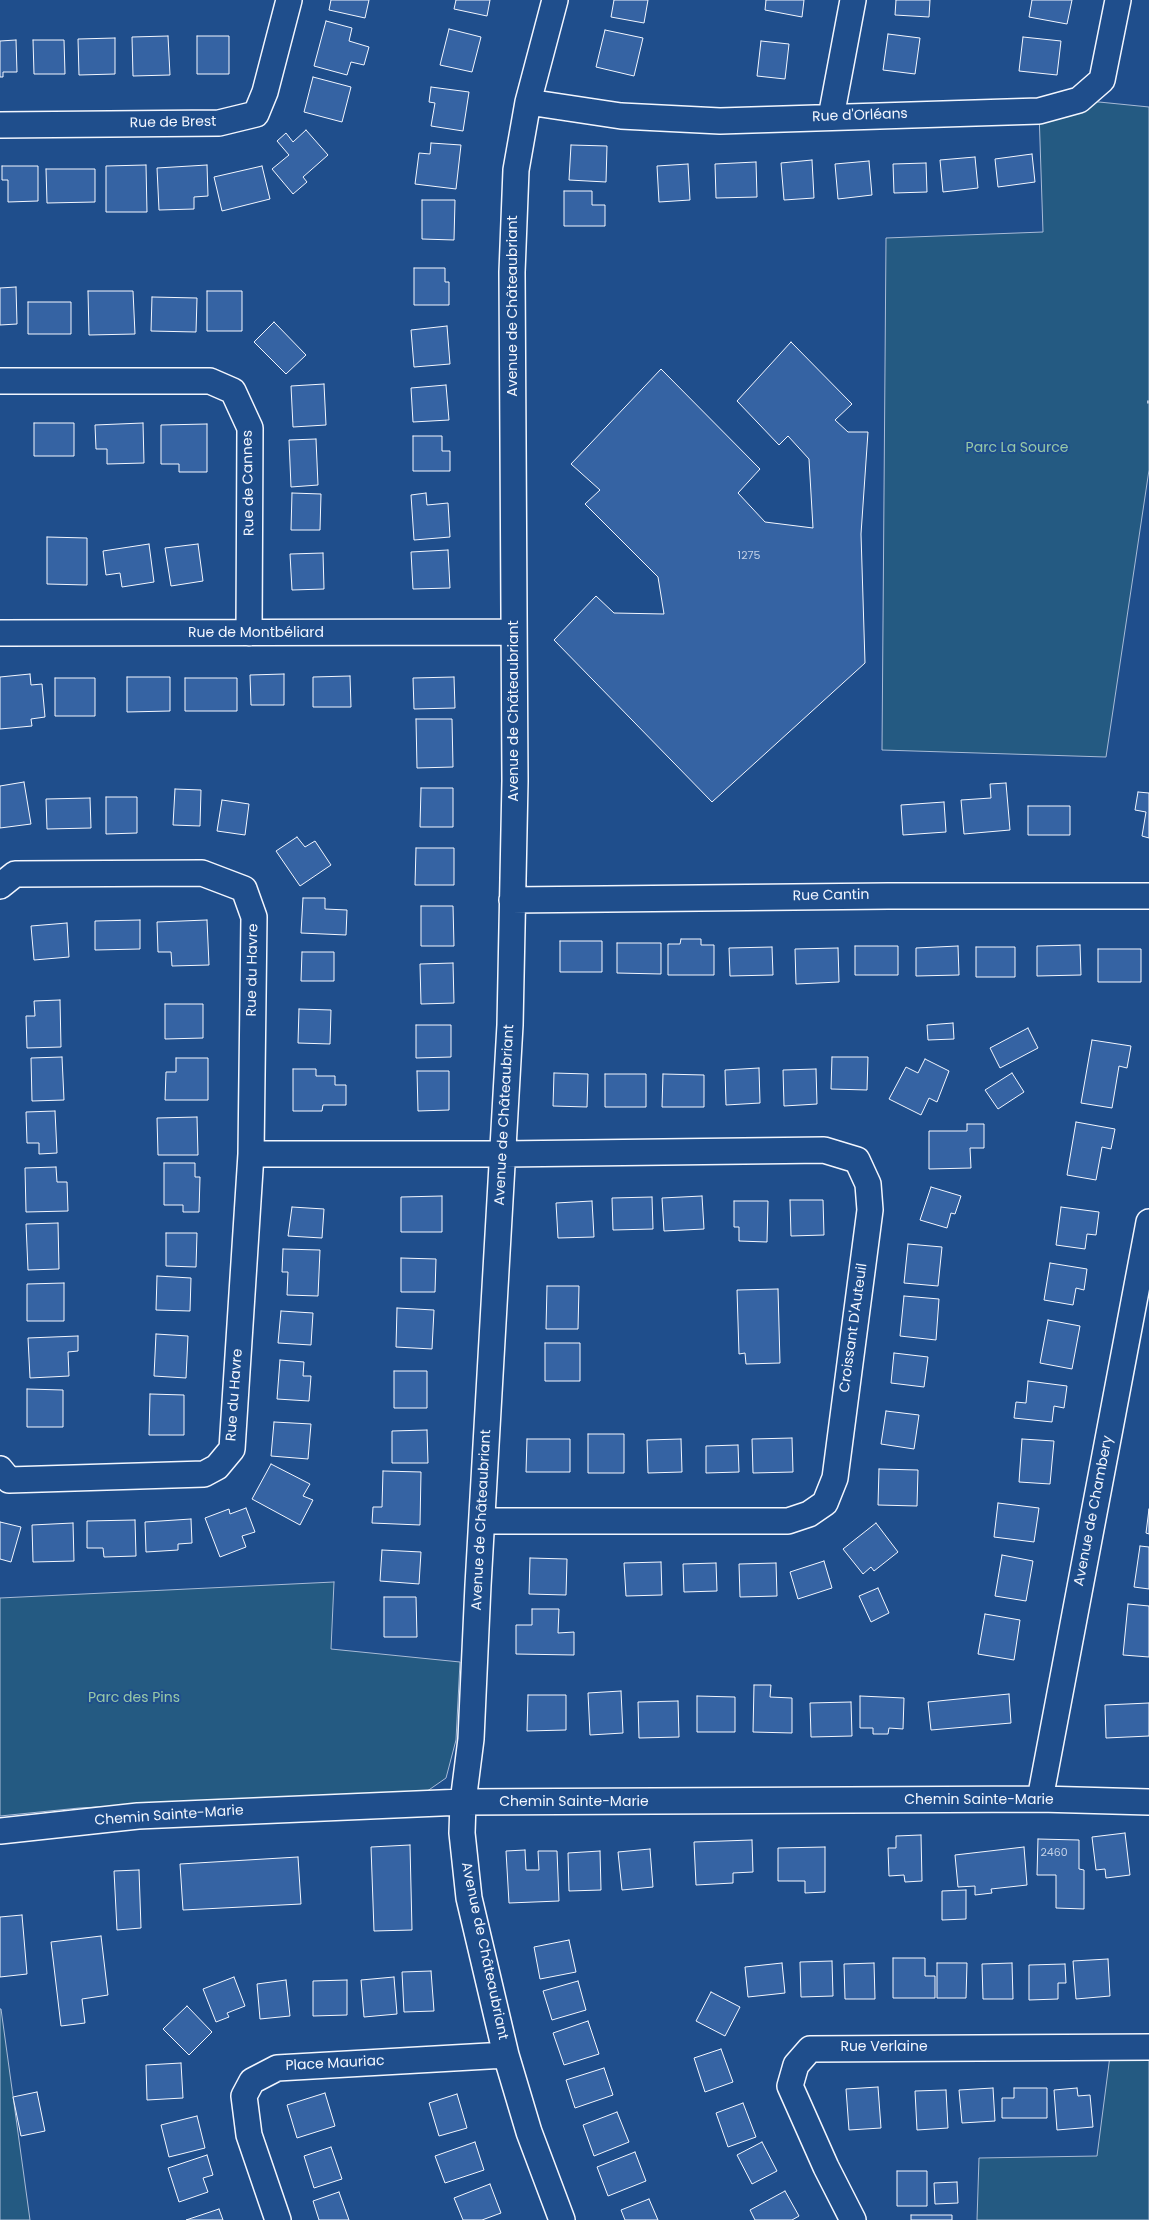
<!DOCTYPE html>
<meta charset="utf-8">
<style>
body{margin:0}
canvas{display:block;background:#1f4e8c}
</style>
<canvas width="1149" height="2220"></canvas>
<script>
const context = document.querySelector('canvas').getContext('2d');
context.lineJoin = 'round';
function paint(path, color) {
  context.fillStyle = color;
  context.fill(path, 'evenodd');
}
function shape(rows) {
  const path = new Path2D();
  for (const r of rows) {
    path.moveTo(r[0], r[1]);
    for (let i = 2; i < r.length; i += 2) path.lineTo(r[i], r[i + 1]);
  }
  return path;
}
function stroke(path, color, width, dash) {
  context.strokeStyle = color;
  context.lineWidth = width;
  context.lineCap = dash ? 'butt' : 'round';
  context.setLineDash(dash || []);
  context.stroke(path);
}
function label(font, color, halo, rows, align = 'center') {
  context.font = font + ' Poppins,sans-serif';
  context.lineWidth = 4;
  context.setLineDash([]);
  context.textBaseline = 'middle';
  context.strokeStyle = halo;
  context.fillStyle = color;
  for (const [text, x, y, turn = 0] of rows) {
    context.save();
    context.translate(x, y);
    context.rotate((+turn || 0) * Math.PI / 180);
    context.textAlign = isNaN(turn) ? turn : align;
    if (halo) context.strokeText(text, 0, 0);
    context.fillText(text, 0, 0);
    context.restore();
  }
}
const green = shape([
 [1079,100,1149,107,1149,470,1106,757,882,750,886,238,1043,232,1039,111,1079,100],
 [334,1582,331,1649,460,1662,456,1740,446,1778,423,1794,240,1799,79,1808,0,1816,0,1598,334,1582],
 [0,2009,1,2009,30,2220,0,2220,0,2009],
 [1111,2048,1149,2048,1149,2220,977,2220,979,2158,1097,2156,1111,2048]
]);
const building = shape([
 [331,0,369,0,365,18,329,10,331,0],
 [456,0,490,0,487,16,454,9,456,0],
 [614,0,648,0,644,23,611,17,614,0],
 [766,0,804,0,802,17,765,10,766,0],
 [896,0,930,0,929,17,895,15,896,0],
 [1032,0,1072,0,1067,24,1029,17,1032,0],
 [326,21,352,28,349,41,369,47,364,65,351,62,347,75,314,66,326,21],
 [449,29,481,37,472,72,440,65,449,29],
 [605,30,643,38,634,76,596,67,605,30],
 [888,34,920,38,915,74,883,70,888,34],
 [168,36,170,75,133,76,132,37,168,36],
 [197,36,229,36,229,74,197,74,197,36],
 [1023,37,1061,41,1057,75,1019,71,1023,37],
 [115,38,115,74,79,75,78,39,115,38],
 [16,40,17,72,3,72,3,77,0,77,0,41,16,40],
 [33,40,64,40,65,74,34,74,33,40],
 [761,41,789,44,785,79,757,76,761,41],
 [313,77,351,87,342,122,304,112,313,77],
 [431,87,469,92,463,131,431,126,435,103,429,102,431,87],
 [306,130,328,155,303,177,307,182,293,194,272,169,289,155,277,141,286,133,293,142,306,130],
 [431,143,461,145,456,189,415,184,419,153,430,154,431,143],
 [571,145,607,146,606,182,569,180,571,145],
 [1032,154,1035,182,998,187,995,159,1032,154],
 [975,157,978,188,943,192,940,160,975,157],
 [812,160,814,198,784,200,781,163,812,160],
 [869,161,872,195,838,199,835,164,869,161],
 [756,162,757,197,716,198,715,164,756,162],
 [926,163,927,192,894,193,893,164,926,163],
 [688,164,690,200,659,202,657,166,688,164],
 [146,165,147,212,106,212,106,166,146,165],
 [207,165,208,196,194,197,194,209,159,210,157,168,207,165],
 [2,166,38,166,38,201,8,202,8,180,2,180,2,166],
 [262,166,270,199,222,211,214,177,262,166],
 [46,169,95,169,95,202,47,203,46,169],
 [564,191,592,191,592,205,605,205,605,226,564,226,564,191],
 [422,200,455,200,454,240,422,239,422,200],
 [414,268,445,268,445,282,449,282,449,305,414,305,414,268],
 [16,287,17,324,0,325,0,288,16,287],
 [88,291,133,291,135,334,89,335,88,291],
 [207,291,242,291,242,331,207,331,207,291],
 [152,297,197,298,196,332,151,331,152,297],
 [28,302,71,302,71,334,28,334,28,302],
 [274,322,306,355,286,374,254,342,274,322],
 [447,326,450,364,414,367,411,330,447,326],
 [791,342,852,404,835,420,848,432,868,432,861,534,865,663,712,802,554,640,596,596,614,613,664,614,658,577,585,504,600,490,571,464,661,369,760,469,738,493,765,522,813,528,809,459,788,436,779,445,737,401,791,342],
 [324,384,326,425,293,427,291,386,324,384],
 [446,385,449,420,413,422,411,388,446,385],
 [34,423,74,423,74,456,34,456,34,423],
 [143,423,144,463,107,464,107,449,96,449,95,425,143,423],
 [207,424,207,472,179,472,179,464,161,464,161,425,207,424],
 [413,436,442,436,442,451,450,451,450,471,413,471,413,436],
 [316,439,318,485,291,487,289,440,316,439],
 [292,493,321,494,320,530,291,530,292,493],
 [426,493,427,505,448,503,450,537,414,540,411,495,426,493],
 [47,537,87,538,87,585,47,584,47,537],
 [149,544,154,582,122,587,120,573,106,575,103,551,149,544],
 [198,544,203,581,171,586,165,548,198,544],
 [448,550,450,588,413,589,411,552,448,550],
 [323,553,324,589,292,590,290,554,323,553],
 [30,674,31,685,42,684,45,717,31,719,32,726,0,729,0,677,30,674],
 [284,674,284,705,251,705,250,675,284,674],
 [350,676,351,707,313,707,313,677,350,676],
 [127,677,170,677,170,711,127,712,127,677],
 [454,677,455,708,414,709,413,678,454,677],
 [55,678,95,678,95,716,55,716,55,678],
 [185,678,237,678,237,711,185,711,185,678],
 [416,719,452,719,453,767,417,768,416,719],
 [24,782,31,824,0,828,0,786,24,782],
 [1006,783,1010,830,964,834,961,800,991,798,990,784,1006,783],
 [421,788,453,788,453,827,420,827,421,788],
 [175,789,201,790,200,826,173,825,175,789],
 [1138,792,1149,793,1149,838,1142,836,1146,812,1135,810,1138,792],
 [106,797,137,797,137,833,106,834,106,797],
 [90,798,91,828,47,829,46,799,90,798],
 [222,800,249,804,245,835,217,831,222,800],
 [944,802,946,832,903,835,901,805,944,802],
 [1028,806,1070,806,1070,835,1028,835,1028,806],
 [297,837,305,847,315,841,331,865,300,886,276,851,297,837],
 [416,848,454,848,454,885,415,885,416,848],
 [303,898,325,898,325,909,347,910,346,935,301,933,303,898],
 [421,906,453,906,454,946,421,946,421,906],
 [140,920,140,949,95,950,95,921,140,920],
 [207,920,209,965,172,966,171,952,158,952,157,922,207,920],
 [67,923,69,957,34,960,31,926,67,923],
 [681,939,701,939,701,945,714,945,714,975,668,975,668,944,680,944,681,939],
 [560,941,602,941,602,972,560,972,560,941],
 [617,943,661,943,661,974,617,973,617,943],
 [1080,945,1081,975,1037,976,1037,946,1080,945],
 [855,946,898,946,898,975,855,975,855,946],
 [958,946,959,975,916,976,916,948,958,946],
 [772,947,773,975,730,976,729,948,772,947],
 [976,947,1015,947,1015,977,976,977,976,947],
 [838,948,839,982,796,984,795,949,838,948],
 [1098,949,1141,949,1141,982,1098,982,1098,949],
 [302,952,334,952,334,981,301,981,302,952],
 [453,963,454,1003,421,1004,420,964,453,963],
 [60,1000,61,1047,27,1048,26,1016,35,1016,34,1001,60,1000],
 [165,1004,203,1004,203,1038,165,1039,165,1004],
 [299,1009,331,1010,330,1044,298,1043,299,1009],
 [953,1023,954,1039,928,1040,927,1025,953,1023],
 [416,1025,451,1025,451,1057,416,1058,416,1025],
 [1028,1028,1038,1048,1000,1068,990,1048,1028,1028],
 [1092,1040,1131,1046,1127,1068,1119,1066,1112,1108,1081,1103,1092,1040],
 [62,1057,64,1100,32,1101,31,1058,62,1057],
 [832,1057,868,1057,867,1090,831,1089,832,1057],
 [176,1058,208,1058,208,1100,165,1100,166,1072,176,1072,176,1058],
 [925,1059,949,1071,937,1102,929,1098,921,1115,889,1099,906,1067,918,1073,925,1059],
 [759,1068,760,1103,726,1105,725,1070,759,1068],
 [293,1069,316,1069,316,1076,335,1076,335,1085,346,1085,346,1105,323,1105,322,1111,293,1111,293,1069],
 [816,1069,817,1104,784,1106,783,1070,816,1069],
 [417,1071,449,1071,449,1110,418,1111,417,1071],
 [554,1073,588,1074,587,1107,553,1106,554,1073],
 [1012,1073,1024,1092,998,1109,985,1090,1012,1073],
 [605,1074,646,1074,646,1107,605,1107,605,1074],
 [663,1074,704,1075,704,1107,662,1107,663,1074],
 [55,1111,57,1153,39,1154,39,1143,27,1143,26,1112,55,1111],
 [197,1117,198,1155,158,1155,157,1118,197,1117],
 [1076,1122,1115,1129,1111,1149,1102,1147,1096,1180,1067,1175,1076,1122],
 [967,1124,984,1124,984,1148,970,1148,971,1168,929,1169,929,1131,967,1131,967,1124],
 [164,1163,195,1163,195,1177,200,1177,199,1212,183,1212,183,1205,164,1205,164,1163],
 [56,1167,57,1182,67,1182,68,1211,26,1212,25,1168,56,1167],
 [931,1187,961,1196,955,1214,951,1213,947,1228,920,1220,931,1187],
 [442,1196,442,1232,401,1232,401,1197,442,1196],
 [702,1196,704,1229,664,1231,662,1198,702,1196],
 [652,1197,653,1229,613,1230,612,1198,652,1197],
 [790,1200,823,1200,824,1235,791,1236,790,1200],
 [592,1201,594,1237,558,1238,556,1203,592,1201],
 [734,1201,768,1201,767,1242,739,1241,739,1227,734,1227,734,1201],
 [292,1207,324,1209,322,1238,288,1236,292,1207],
 [1061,1207,1099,1212,1096,1235,1087,1234,1085,1249,1056,1245,1061,1207],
 [58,1223,59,1269,28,1270,26,1224,58,1223],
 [166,1233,197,1233,196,1267,166,1266,166,1233],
 [908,1244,942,1247,938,1286,904,1283,908,1244],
 [283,1249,320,1250,318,1296,287,1295,288,1272,282,1272,283,1249],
 [401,1258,436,1259,435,1292,401,1292,401,1258],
 [1050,1263,1087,1269,1084,1290,1076,1288,1073,1305,1044,1300,1050,1263],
 [157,1276,191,1278,190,1311,156,1310,157,1276],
 [64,1283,64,1321,27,1321,27,1284,64,1283],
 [547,1286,579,1286,578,1329,546,1329,547,1286],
 [778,1289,780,1363,746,1364,745,1353,739,1354,737,1290,778,1289],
 [904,1296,939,1299,936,1340,900,1336,904,1296],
 [397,1308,434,1310,432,1349,396,1347,397,1308],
 [281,1311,313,1313,311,1345,278,1343,281,1311],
 [1048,1320,1080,1326,1072,1369,1040,1363,1048,1320],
 [156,1334,188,1336,186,1378,154,1376,156,1334],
 [78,1336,78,1351,68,1352,69,1376,30,1378,28,1338,78,1336],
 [545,1343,580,1343,580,1381,545,1381,545,1343],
 [894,1353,928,1357,924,1387,891,1383,894,1353],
 [280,1360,304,1362,303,1376,311,1376,309,1401,277,1399,280,1360],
 [394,1371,427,1371,427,1408,394,1408,394,1371],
 [1028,1381,1067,1386,1064,1408,1054,1406,1052,1422,1014,1418,1016,1402,1026,1403,1028,1381],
 [27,1389,63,1390,63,1427,27,1427,27,1389],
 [150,1394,184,1395,184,1435,149,1435,150,1394],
 [886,1411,919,1415,914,1449,881,1444,886,1411],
 [274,1422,311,1424,308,1459,271,1456,274,1422],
 [427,1430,428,1463,392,1463,392,1431,427,1430],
 [588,1434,624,1434,624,1473,588,1473,588,1434],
 [792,1438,793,1472,753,1473,752,1439,792,1438],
 [527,1439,570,1439,570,1472,526,1472,527,1439],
 [681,1439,682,1472,648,1473,647,1440,681,1439],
 [1022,1439,1054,1441,1050,1484,1019,1482,1022,1439],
 [738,1445,739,1472,706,1473,706,1446,738,1445],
 [271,1464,310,1484,303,1496,313,1500,300,1525,252,1499,271,1464],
 [879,1469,918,1470,917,1506,878,1505,879,1469],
 [383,1471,421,1472,420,1525,372,1523,373,1507,382,1507,383,1471],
 [998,1503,1039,1508,1034,1542,994,1537,998,1503],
 [246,1508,255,1532,242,1536,246,1547,220,1557,205,1518,229,1509,230,1514,246,1508],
 [1149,1509,1149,1534,1146,1533,1149,1509],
 [191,1519,192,1543,178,1544,178,1550,146,1552,145,1522,191,1519],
 [135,1520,136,1556,104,1557,103,1548,87,1548,87,1521,135,1520],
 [0,1522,21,1527,11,1562,0,1559,0,1522],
 [73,1523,74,1561,33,1562,32,1525,73,1523],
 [876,1523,898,1552,874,1571,871,1567,863,1574,843,1549,876,1523],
 [1140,1546,1149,1547,1149,1589,1134,1587,1140,1546],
 [382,1550,421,1552,419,1584,380,1581,382,1550],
 [1002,1555,1033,1561,1026,1601,995,1596,1002,1555],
 [530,1558,567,1559,566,1595,529,1594,530,1558],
 [824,1561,832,1588,798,1599,790,1572,824,1561],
 [661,1562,662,1595,626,1596,624,1563,661,1562],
 [716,1563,717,1591,684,1592,683,1564,716,1563],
 [776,1563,777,1596,740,1597,739,1564,776,1563],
 [878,1588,889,1613,871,1622,859,1596,878,1588],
 [384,1597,416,1597,417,1637,384,1637,384,1597],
 [1128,1604,1149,1606,1149,1657,1123,1655,1128,1604],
 [532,1609,559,1609,558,1633,574,1632,574,1655,516,1654,516,1625,532,1625,532,1609],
 [985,1614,1020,1620,1014,1660,978,1654,985,1614],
 [754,1685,771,1685,770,1697,792,1698,792,1733,753,1732,754,1685],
 [621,1691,623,1733,590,1735,588,1693,621,1691],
 [1009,1694,1011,1723,931,1730,928,1702,1009,1694],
 [528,1695,566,1695,566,1730,527,1731,528,1695],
 [697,1696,735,1697,735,1732,697,1732,697,1696],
 [860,1696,904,1698,903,1729,889,1728,888,1734,873,1734,873,1728,860,1728,860,1696],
 [678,1701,679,1737,639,1738,638,1702,678,1701],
 [851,1702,852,1736,811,1737,810,1703,851,1702],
 [1149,1703,1149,1736,1106,1738,1105,1705,1149,1703],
 [1125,1833,1130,1875,1106,1878,1105,1869,1096,1870,1092,1837,1125,1833],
 [921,1835,922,1881,905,1882,904,1875,889,1876,888,1848,896,1848,896,1836,921,1835],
 [1038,1839,1079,1840,1079,1869,1084,1870,1084,1909,1056,1908,1056,1875,1037,1875,1038,1839],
 [752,1840,753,1872,733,1873,733,1883,696,1885,694,1842,752,1840],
 [410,1845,412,1930,374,1931,371,1847,410,1845],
 [825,1847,825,1892,805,1893,805,1881,778,1881,778,1848,825,1847],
 [1024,1847,1027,1885,991,1889,992,1893,975,1895,975,1886,958,1887,955,1855,1024,1847],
 [650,1849,653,1887,622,1890,618,1852,650,1849],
 [525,1850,526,1870,539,1870,538,1851,557,1851,559,1901,509,1903,506,1851,525,1850],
 [600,1851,601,1890,569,1891,568,1853,600,1851],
 [298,1857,301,1904,183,1910,180,1864,298,1857],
 [139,1870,141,1928,117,1930,114,1871,139,1870],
 [966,1890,966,1919,942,1920,942,1891,966,1890],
 [22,1915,27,1974,0,1977,0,1917,22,1915],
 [101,1936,108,1995,82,1999,85,2023,61,2026,51,1942,101,1936],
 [569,1940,576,1972,540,1979,534,1947,569,1940],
 [893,1958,925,1958,925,1976,935,1976,935,1998,893,1998,893,1958],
 [1108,1959,1110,1996,1076,1999,1073,1961,1108,1959],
 [832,1961,833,1996,801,1997,800,1962,832,1961],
 [782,1963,785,1993,748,1997,745,1967,782,1963],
 [874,1963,875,1999,845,1999,844,1964,874,1963],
 [937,1963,967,1963,966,1998,937,1998,937,1963],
 [1012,1963,1013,1999,983,1999,982,1964,1012,1963],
 [1065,1964,1066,1983,1058,1983,1058,1999,1029,2000,1029,1965,1065,1964],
 [431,1971,434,2011,404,2012,402,1972,431,1971],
 [234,1977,245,2006,227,2013,229,2017,216,2022,203,1989,234,1977],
 [394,1977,397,2014,364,2017,361,1980,394,1977],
 [286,1980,290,2016,260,2019,257,1984,286,1980],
 [347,1980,347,2015,313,2016,313,1981,347,1980],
 [578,1981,586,2010,552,2020,543,1991,578,1981],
 [711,1992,740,2007,725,2036,696,2021,711,1992],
 [187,2006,212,2032,189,2055,163,2029,187,2006],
 [588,2021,599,2054,564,2065,553,2033,588,2021],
 [721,2049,733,2082,705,2092,694,2058,721,2049],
 [181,2063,183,2098,147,2100,146,2065,181,2063],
 [604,2068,613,2095,575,2108,566,2080,604,2068],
 [878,2087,881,2128,849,2130,846,2089,878,2087],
 [993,2088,995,2121,962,2123,959,2090,993,2088],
 [1014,2088,1047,2088,1047,2118,1002,2118,1002,2098,1014,2098,1014,2088],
 [1077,2088,1078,2096,1090,2095,1093,2127,1057,2130,1054,2090,1077,2088],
 [946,2090,948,2128,917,2130,915,2091,946,2090],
 [37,2092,45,2131,21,2136,13,2097,37,2092],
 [325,2093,335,2126,297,2138,287,2105,325,2093],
 [457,2094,467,2128,439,2136,429,2103,457,2094],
 [743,2103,756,2137,728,2147,716,2113,743,2103],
 [617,2112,629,2142,594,2156,583,2125,617,2112],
 [197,2116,205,2148,169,2157,161,2125,197,2116],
 [475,2142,484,2170,445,2183,435,2156,475,2142],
 [762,2142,777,2171,752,2184,737,2155,762,2142],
 [331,2147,342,2179,314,2188,304,2156,331,2147],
 [635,2152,646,2181,608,2196,597,2167,635,2152],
 [207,2155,213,2175,203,2178,208,2192,179,2202,168,2168,207,2155],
 [897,2171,927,2171,927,2206,897,2206,897,2171],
 [957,2182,958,2203,935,2204,934,2183,957,2182],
 [490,2184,501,2213,482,2220,463,2220,454,2198,490,2184],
 [785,2191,799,2216,792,2220,755,2220,750,2210,785,2191],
 [339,2192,349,2220,319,2220,313,2201,339,2192],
 [649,2199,658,2220,625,2220,621,2210,649,2199],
 [219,2209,223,2220,186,2220,219,2209],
 [911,2215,952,2215,952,2220,911,2220,911,2215]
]);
const path = shape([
 [1147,402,1149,402]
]);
const minor = shape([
 [555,0,528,102,516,170,512,272,515,781,510,1025,478,1585,471,1739,463,1802,462,1833,469,1898,506,2055,529,2132,562,2220],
 [528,102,621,116,720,121,1039,111,1079,100,1102,80,1118,0],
 [831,117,853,0],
 [0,125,219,123,256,114,265,92,289,0],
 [0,381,210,381,233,391,250,428,249,633],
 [0,633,513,632],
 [0,886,15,874,202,873,244,889,254,917,251,1154,232,1449,217,1467,204,1474,9,1480,0,1469],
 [512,900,888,896,1149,896],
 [251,1154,503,1154,824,1150,857,1160,868,1184,870,1210,835,1478,825,1503,809,1514,788,1521,482,1521],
 [1040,1799,1149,1222],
 [0,1831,138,1816,463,1802,1040,1799,1149,1802],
 [278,2220,249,2135,244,2096,252,2081,277,2068,506,2055],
 [853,2220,826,2167,790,2086,796,2065,810,2049,1149,2047]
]);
const numberNames = [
 ["1275",749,556],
 ["2460",1054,1853]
];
const streetNames = [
 ["Rue d'Orléans",860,116,-2],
 ["Rue de Brest",173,123,-1],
 ["Avenue de Châteaubriant",513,306,-90],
 ["Rue de Cannes",249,483,-91],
 ["Rue de Montbéliard",256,633],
 ["Avenue de Châteaubriant",514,711,-90],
 ["Rue Cantin",831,896,-1],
 ["Rue du Havre",253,970,-89],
 ["Avenue de Châteaubriant",505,1115,-87],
 ["Croissant D'Auteuil",854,1328,-82],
 ["Rue du Havre",235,1395,-86],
 ["Avenue de Chambery",1094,1511,-79],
 ["Avenue de Châteaubriant",482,1520,-87],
 ["Chemin Sainte-Marie",979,1800],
 ["Chemin Sainte-Marie",574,1802],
 ["Chemin Sainte-Marie",169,1816,-4],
 ["Avenue de Châteaubriant",484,1951,78],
 ["Rue Verlaine",884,2047],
 ["Place Mauriac",335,2064,-3]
];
const parkNames = [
 ["Parc La Source",1017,448],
 ["Parc des Pins",134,1698]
];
paint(green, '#245a82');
stroke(green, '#a8bbd7', 1);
paint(building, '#3563a3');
stroke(building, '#f2f6ff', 1);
stroke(minor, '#f2f6ff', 28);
stroke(path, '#b3c4dc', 3, [4, 2.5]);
stroke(minor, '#1f4e8c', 25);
label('11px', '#c3d1e8', null, numberNames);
label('14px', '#f2f6ff', '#1f4e8c', streetNames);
label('14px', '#97c8a6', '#1f4e8c', parkNames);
</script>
